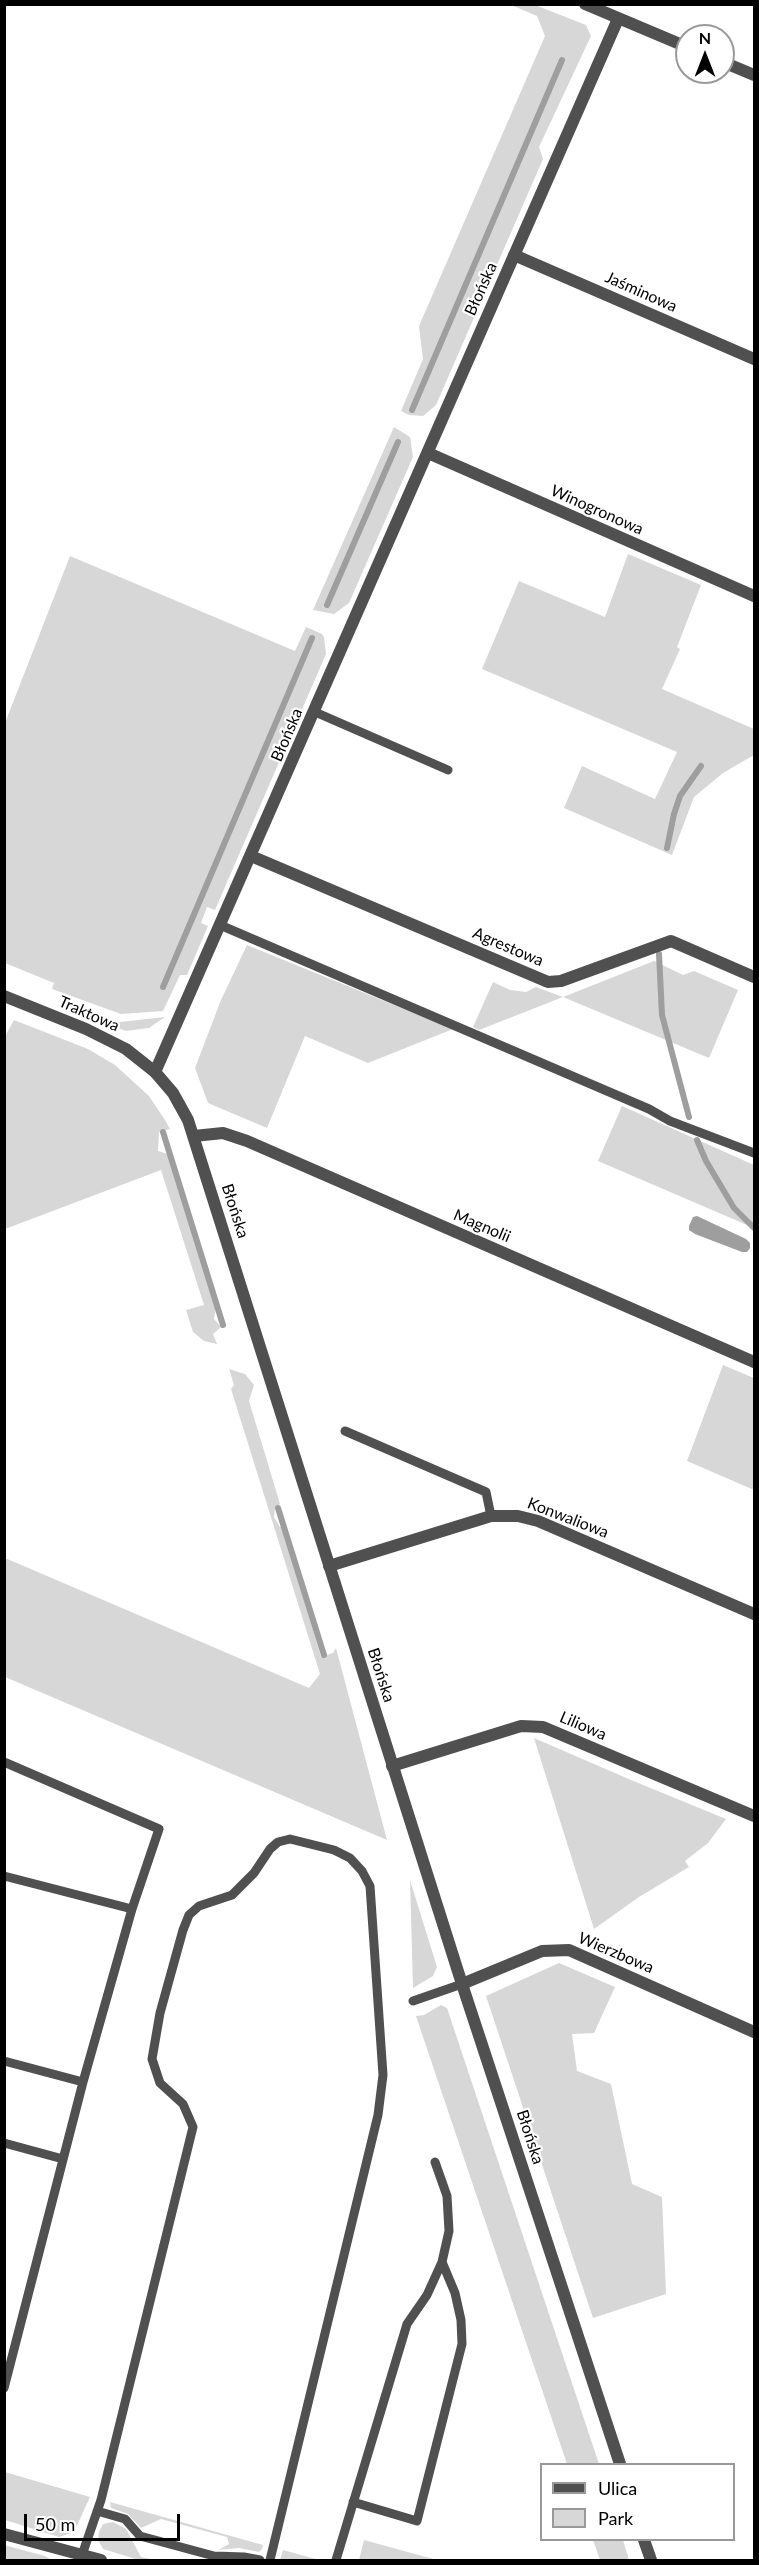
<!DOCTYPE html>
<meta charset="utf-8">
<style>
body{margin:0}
#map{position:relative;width:759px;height:2565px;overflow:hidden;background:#fff;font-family:Lato,sans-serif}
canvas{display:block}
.frame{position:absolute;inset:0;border:6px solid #000;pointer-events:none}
.legend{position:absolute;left:540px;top:2463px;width:195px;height:78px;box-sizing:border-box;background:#fff;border:2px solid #999;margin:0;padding:8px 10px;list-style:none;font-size:18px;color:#000}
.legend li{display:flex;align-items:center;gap:12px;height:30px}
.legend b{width:30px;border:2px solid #999}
.north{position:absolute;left:675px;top:24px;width:60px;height:60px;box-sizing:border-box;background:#fff;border:2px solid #999;border-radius:50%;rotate:0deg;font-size:16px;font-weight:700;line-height:24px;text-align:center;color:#000}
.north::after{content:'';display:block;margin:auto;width:21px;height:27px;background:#000;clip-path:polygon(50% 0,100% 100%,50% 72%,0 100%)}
.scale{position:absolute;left:24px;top:2514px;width:156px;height:27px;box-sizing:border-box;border:3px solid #000;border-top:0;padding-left:8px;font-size:18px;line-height:21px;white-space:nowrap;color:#000;-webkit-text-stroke:4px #fff;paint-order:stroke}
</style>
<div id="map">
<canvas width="759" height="2565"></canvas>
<div class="frame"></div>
<ul class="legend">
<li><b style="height:8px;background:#505050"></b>Ulica</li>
<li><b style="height:16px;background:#d7d7d7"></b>Park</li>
</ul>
<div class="north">N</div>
<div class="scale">50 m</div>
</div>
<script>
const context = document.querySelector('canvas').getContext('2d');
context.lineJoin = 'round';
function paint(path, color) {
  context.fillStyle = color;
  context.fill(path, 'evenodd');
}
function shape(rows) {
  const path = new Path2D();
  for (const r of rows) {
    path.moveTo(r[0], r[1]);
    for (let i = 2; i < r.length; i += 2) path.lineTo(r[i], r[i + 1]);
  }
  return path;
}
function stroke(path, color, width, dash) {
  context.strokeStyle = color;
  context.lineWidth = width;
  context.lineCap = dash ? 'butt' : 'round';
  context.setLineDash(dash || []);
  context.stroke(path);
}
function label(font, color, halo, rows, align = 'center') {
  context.font = font + ' Lato,sans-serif';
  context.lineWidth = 4.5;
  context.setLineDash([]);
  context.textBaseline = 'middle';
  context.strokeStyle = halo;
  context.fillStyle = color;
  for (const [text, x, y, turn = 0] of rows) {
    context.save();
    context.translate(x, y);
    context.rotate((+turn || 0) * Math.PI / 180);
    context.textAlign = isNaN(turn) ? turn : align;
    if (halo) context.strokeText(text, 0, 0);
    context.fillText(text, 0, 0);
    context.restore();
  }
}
const green = shape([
 [511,5,535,5,586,25,591,36,539,147,543,159,436,405,423,416,409,415,401,411,423,359,419,326,545,36,537,16],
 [394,427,410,437,413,457,349,603,334,614,313,610],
 [628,554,701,585,677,647,680,649,662,689,754,729,754,755,723,773,694,797,672,855,564,808,582,766,655,799,677,752,482,669,519,581,605,617],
 [70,556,295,651,306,627,322,634,324,637,326,654,215,910,207,907,201,923,208,926,187,975,180,975,163,1011,121,1014,52,989,54,983,5,963,5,723],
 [247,945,453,1029,368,1063,305,1036,267,1128,208,1103,195,1068,221,1000],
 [654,961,683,975,694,971,738,990,709,1058,563,997,479,1030,473,1027,493,982,510,990,526,992,536,987,563,997],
 [65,1001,120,1022,165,1017,149,1028,126,1031,61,1006],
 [14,1020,88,1049,115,1065,149,1096,165,1120,170,1129,159,1132,158,1151,168,1154,216,1307,214,1319,221,1327,213,1334,217,1344,204,1341,193,1332,186,1310,204,1305,161,1170,5,1229,4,1038],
 [622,1106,754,1165,754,1228,598,1161],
 [723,1365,754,1378,754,1490,687,1461],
 [229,1369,245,1374,254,1385,249,1401,280,1504,275,1508,274,1517,280,1527,283,1526,321,1657,333,1653,336,1648,387,1840,5,1677,5,1558,309,1688,320,1674,231,1389,234,1385],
 [534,1738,631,1780,726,1819,708,1843,685,1861,689,1867,639,1897,594,1929],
 [410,1880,437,1967,433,1976,413,1988],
 [559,1963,615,1987,594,2033,572,2034,577,2071,611,2084,632,2184,662,2197,666,2294,593,2318,486,1996],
 [441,2005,447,2008,599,2464,567,2464,416,2016,424,2015],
 [5,2472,90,2497,74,2532,59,2537,5,2520],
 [110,2502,263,2545,262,2549,259,2552,239,2548,218,2550,229,2544,227,2537,161,2519,141,2528,128,2514,111,2508],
 [113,2522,126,2529,141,2557,155,2560,139,2560,103,2549,98,2540,99,2532,103,2524],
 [364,2540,437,2560,359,2560],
 [593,2540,623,2540,629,2560,600,2560],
 [4,2545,45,2556,52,2560,5,2559],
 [283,2550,319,2560,280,2560]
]);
const water = shape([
 [697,1216,746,1239,750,1243,750,1248,747,1252,742,1252,695,1234,689,1230,689,1226,693,1217]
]);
const stream = shape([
 [412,410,562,60],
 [327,605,398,442],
 [667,848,674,814,680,796,701,766],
 [659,954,662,1015,689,1117],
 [163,987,312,638],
 [163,1132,223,1325],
 [697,1140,706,1161,734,1208,754,1228],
 [278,1508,324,1655]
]);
const service = shape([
 [315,712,448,770],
 [220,925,649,1109,670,1121,754,1153],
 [345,1431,486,1492,491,1516],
 [4,1762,159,1829,132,1909],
 [4,1876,132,1909,83,2082,4,2388],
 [413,2001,462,1984],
 [4,2061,83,2082],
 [4,2143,63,2159],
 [353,2502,417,2521,462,2344,461,2320,455,2293,442,2262],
 [97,2511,125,2519,140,2536,214,2556,244,2557,260,2560],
 [82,2555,101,2500,193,2127,183,2104,160,2083,152,2059,160,2013,183,1930,189,1915,199,1906,232,1895,254,1873,270,1849,278,1842,290,1839,334,1850,350,1858,362,1871,370,1886,383,2075,378,2115,270,2560],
 [336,2560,407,2324,427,2295,442,2262,449,2231,447,2196,435,2162]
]);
const minor = shape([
 [514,255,754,359],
 [428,453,754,596],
 [251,856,548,982,561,981,671,941,754,977],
 [155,1072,618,19],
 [194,1136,223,1133,247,1141,754,1362],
 [329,1566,491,1516,518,1516,538,1521,754,1614],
 [392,1766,521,1726,543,1727,754,1816],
 [462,1984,542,1951,569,1950,754,2032],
 [4,2534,101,2560]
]);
const tertiary = shape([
 [585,4,687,47],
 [723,62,754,75],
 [4,996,86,1029,126,1049,155,1072,173,1093,188,1120,462,1984,620,2464],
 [644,2540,651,2560]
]);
const streetNames = [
 ["Błońska",481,289,-66],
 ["Jaśminowa",641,292,24],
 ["Winogronowa",597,510,24],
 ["Błońska",287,735,-67],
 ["Agrestowa",508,947,23],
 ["Traktowa",89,1014,24],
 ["Błońska",235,1211,72],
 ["Magnolii",482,1226,23],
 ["Konwaliowa",568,1518,21],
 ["Błońska",381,1675,72],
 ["Liliowa",583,1726,23],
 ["Wierzbowa",616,1953,23],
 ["Błońska",530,2137,72]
];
paint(green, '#d7d7d7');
paint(water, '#9e9e9e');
stroke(stream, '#9e9e9e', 6);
stroke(service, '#505050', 9);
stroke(minor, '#505050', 12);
stroke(tertiary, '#505050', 12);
label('16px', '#000', '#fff', streetNames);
</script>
